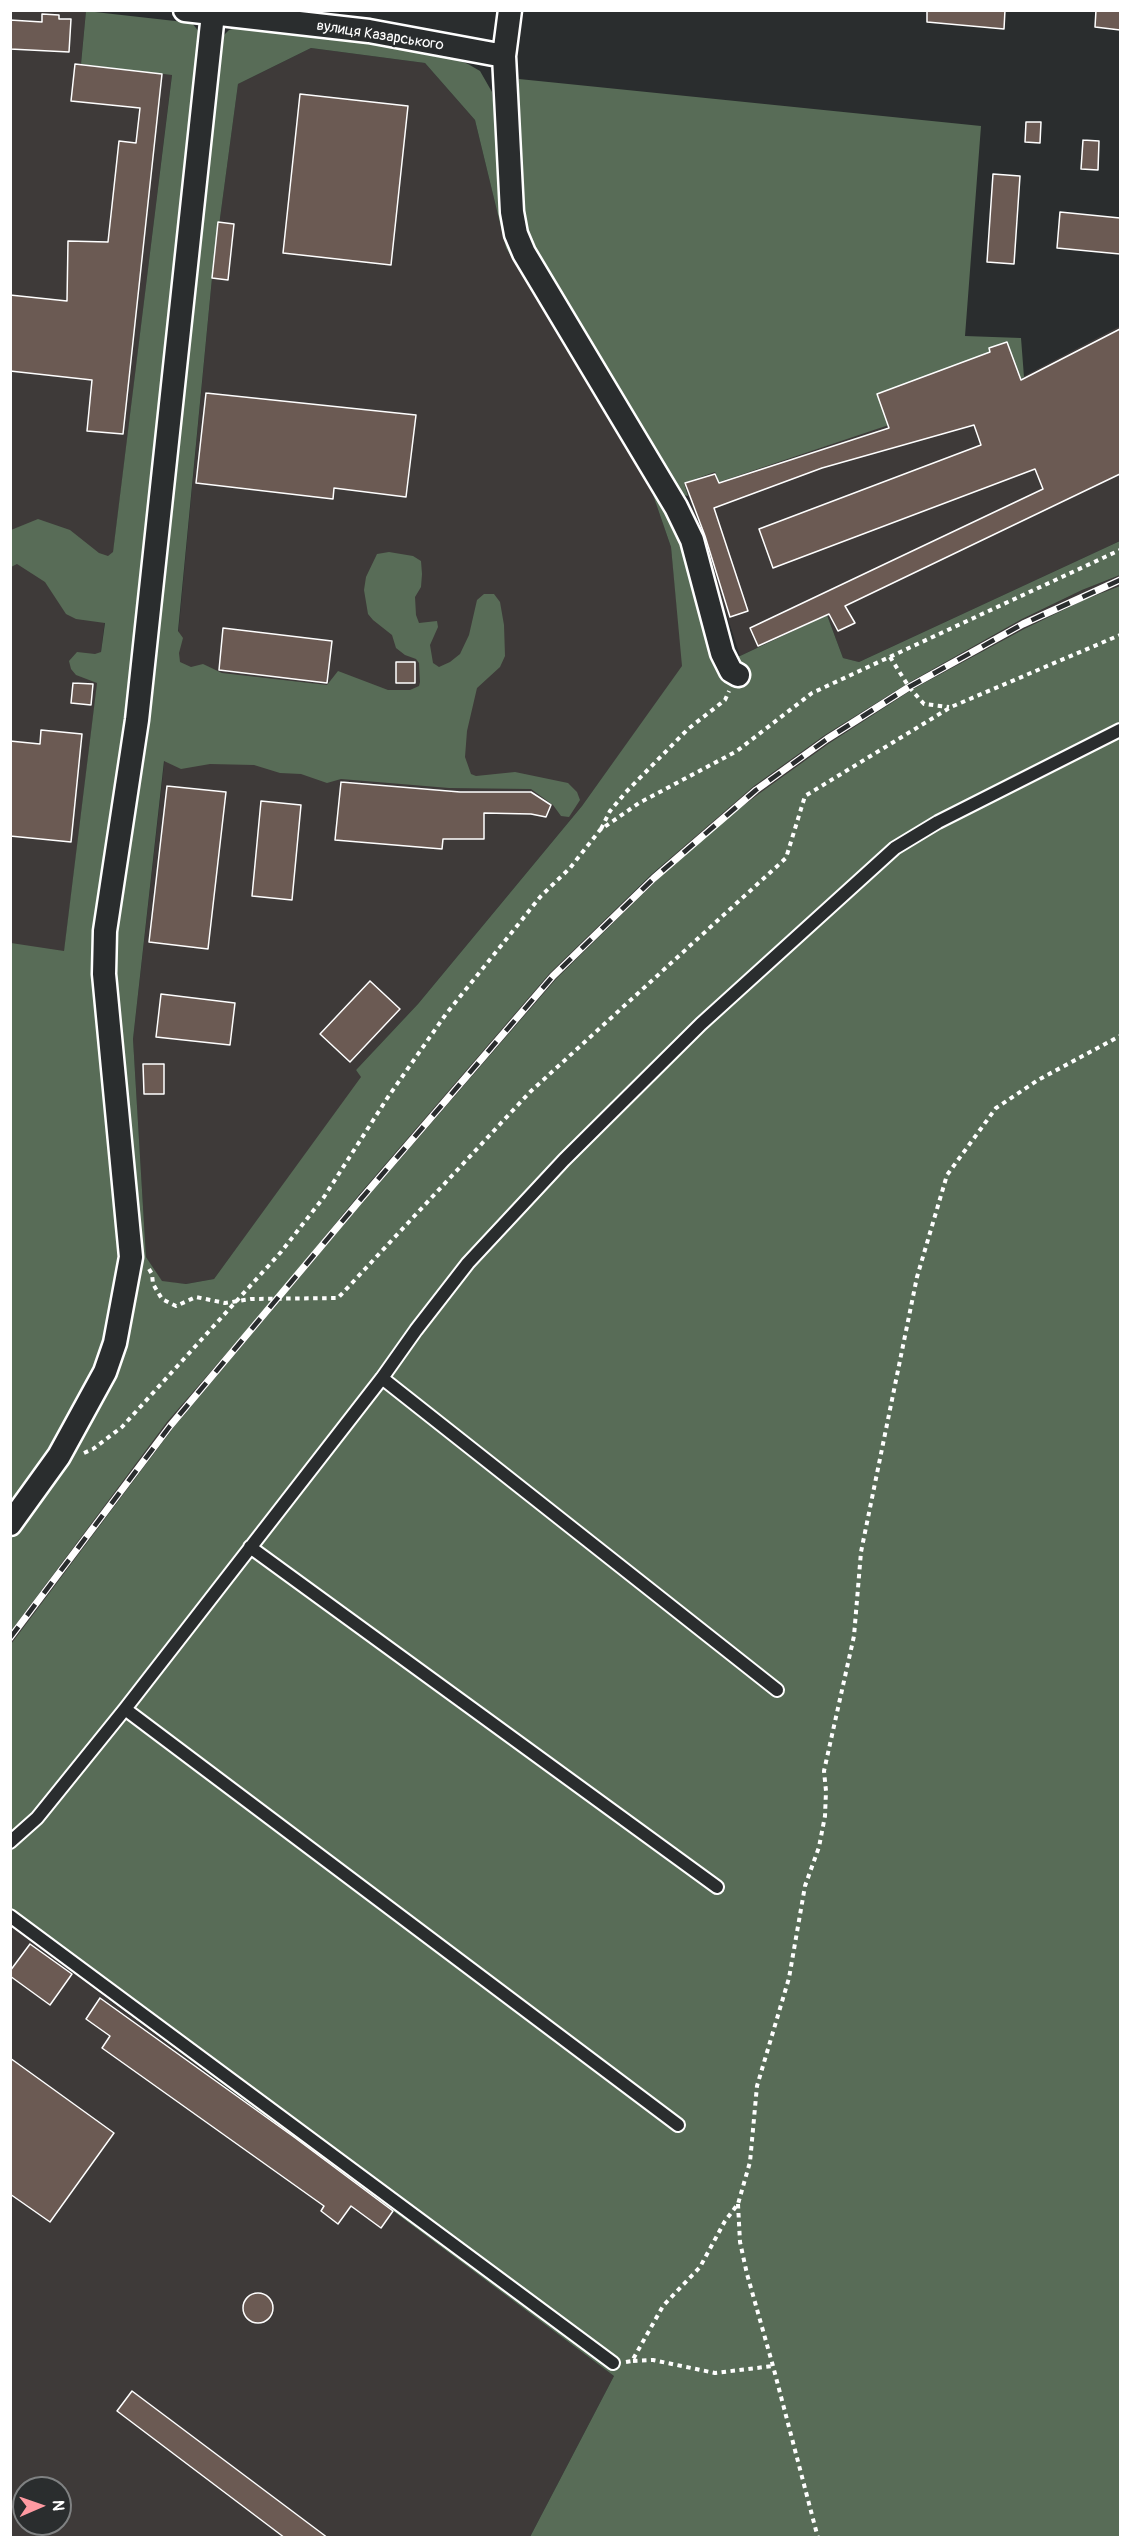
<!DOCTYPE html>
<meta charset="utf-8">
<style>
body{margin:0}
#map{position:relative;width:1131px;height:2548px;overflow:hidden;background:#2a2d2e;font-family:Pangolin,sans-serif}
canvas{display:block}
.frame{position:absolute;inset:0;border:12px solid #fff;pointer-events:none}
.north{position:absolute;left:12px;top:2476px;width:60px;height:60px;box-sizing:border-box;background:#2a2d2e;border:2px solid #7f8182;border-radius:50%;rotate:88deg;font-size:16px;font-weight:700;line-height:24px;text-align:center;color:#fff}
.north::after{content:'';display:block;margin:auto;width:21px;height:27px;background:#ff9aa2;clip-path:polygon(50% 0,100% 100%,50% 72%,0 100%)}
</style>
<div id="map">
<canvas width="1131" height="2548"></canvas>
<div class="frame"></div>
<div class="north">N</div>
</div>
<script>
const context = document.querySelector('canvas').getContext('2d');
context.lineJoin = 'round';
function paint(path, color) {
  context.fillStyle = color;
  context.fill(path, 'evenodd');
}
function shape(rows) {
  const path = new Path2D();
  for (const r of rows) {
    if (r.length === 3) {
      path.moveTo(r[0] + r[2], r[1]);
      path.arc(r[0], r[1], r[2], 0, 2 * Math.PI);
      continue;
    }
    path.moveTo(r[0], r[1]);
    for (let i = 2; i < r.length; i += 2) path.lineTo(r[i], r[i + 1]);
  }
  return path;
}
function stroke(path, color, width, dash) {
  context.strokeStyle = color;
  context.lineWidth = width;
  context.lineCap = dash ? 'butt' : 'round';
  context.setLineDash(dash || []);
  context.stroke(path);
}
function label(font, color, halo, rows, align = 'center') {
  context.font = font + ' Pangolin,sans-serif';
  context.lineWidth = 4.5;
  context.setLineDash([]);
  context.textBaseline = 'middle';
  context.strokeStyle = halo;
  context.fillStyle = color;
  for (const [text, x, y, turn = 0] of rows) {
    context.save();
    context.translate(x, y);
    context.rotate((+turn || 0) * Math.PI / 180);
    context.textAlign = isNaN(turn) ? turn : align;
    if (halo) context.strokeText(text, 0, 0);
    context.fillText(text, 0, 0);
    context.restore();
  }
}
const built = shape([
 [11,11,86,11,81,63,172,74,51,1059,11,1054],
 [311,48,425,63,475,120,506,248,651,489,671,547,683,666,582,806,418,1004,356,1070,362,1077,214,1279,186,1284,162,1282,146,1257,133,1039,175,667,212,278,238,84],
 [1120,326,1120,541,859,662,843,658,827,615,740,656,684,483,715,472,719,481,1005,386],
 [1120,575,1120,586,1086,599,1024,629,913,689,828,744,706,834,656,881,556,979,363,1202,173,1428,11,1644,10,1631,167,1422,456,1081,550,973,602,922,703,828,754,786,825,735,910,682,1022,619,1082,590],
 [10,1926,614,2376,530,2537,11,2537],
 [24,2488,60,2488,60,2524,24,2524]
]);
const green = shape([
 [86,11,184,22,192,23,200,33,128,720,97,931,123,1257,108,1341,81,1404,11,1512,11,943,64,951,97,683,76,675,71,669,69,661,77,652,95,654,101,652,105,623,76,619,66,614,45,582,17,564,11,567,11,530,38,519,70,530,99,553,108,556,113,552,172,75,81,64],
 [238,27,369,40,437,52,468,64,480,71,492,92,507,212,673,508,719,659,740,656,827,615,843,658,859,662,1120,541,1120,575,1082,590,1022,619,910,682,825,735,754,786,652,874,550,973,358,1196,276,1296,167,1422,11,1631,11,1536,61,1465,132,1289,113,954,221,38,229,30],
 [311,48,425,63,475,120,506,248,651,489,671,547,682,666,582,806,418,1004,356,1070,361,1077,214,1279,186,1284,162,1281,146,1257,133,1039,164,761,181,769,210,764,254,765,280,773,301,774,327,783,341,779,449,788,531,789,553,805,561,816,569,817,580,800,577,792,568,783,515,772,476,776,471,774,465,757,467,731,477,688,500,667,505,656,504,625,500,602,494,594,484,594,477,600,469,635,460,654,450,662,439,667,433,663,430,645,438,627,437,621,419,623,416,615,415,597,421,587,422,574,421,561,413,556,389,552,377,554,366,577,364,590,368,614,373,620,392,635,396,648,405,655,416,659,419,663,420,682,419,686,410,690,388,690,338,671,327,685,222,673,203,664,191,667,180,662,179,653,183,638,178,631,212,278,238,84],
 [519,79,981,126,965,336,1021,338,1024,377,1005,386,719,482,715,472,684,483,688,496,683,495,668,477,529,248,519,205],
 [1120,586,1120,2537,530,2537,614,2376,11,1926,11,1644,173,1428,363,1202,556,979,656,881,706,834,760,793,828,744,913,689,1024,629,1086,599]
]);
const building = shape([
 [927,10,1005,10,1004,29,927,22,927,10],
 [1096,10,1120,10,1120,30,1095,27,1096,10],
 [42,14,59,15,59,19,71,19,69,52,10,49,10,20,42,22,42,14],
 [75,64,162,74,123,434,87,431,92,380,10,371,10,295,67,301,68,241,108,242,119,141,136,143,140,108,71,101,75,64],
 [300,94,408,106,391,265,283,253,300,94],
 [1026,122,1041,122,1040,143,1025,142,1026,122],
 [1083,140,1099,141,1098,170,1081,169,1083,140],
 [993,174,1020,176,1014,264,987,262,993,174],
 [1060,212,1120,218,1120,254,1057,248,1060,212],
 [218,222,234,224,228,280,212,278,218,222],
 [1120,329,1120,474,845,606,855,623,838,631,829,614,758,646,750,628,1043,489,1035,469,773,568,759,529,981,445,974,425,822,468,714,508,748,611,730,617,705,536,685,483,715,474,719,483,889,428,877,394,990,352,989,348,1007,342,1021,380,1120,329],
 [206,393,416,415,406,497,334,488,333,499,196,483,206,393],
 [223,628,332,641,327,683,219,670,223,628],
 [396,662,415,662,415,683,396,683,396,662],
 [73,683,93,684,91,705,71,703,73,683],
 [41,730,82,734,71,842,10,836,10,741,40,744,41,730],
 [341,782,460,792,531,792,551,805,546,817,531,814,484,813,484,839,443,839,442,849,335,840,341,782],
 [167,786,226,792,208,949,149,942,167,786],
 [261,801,301,805,292,900,252,896,261,801],
 [370,981,400,1009,350,1062,320,1034,370,981],
 [161,994,235,1003,230,1045,156,1037,161,994],
 [143,1064,164,1064,164,1094,144,1094,143,1064],
 [30,1944,72,1974,50,2005,10,1976,10,1971,30,1944],
 [100,1998,294,2137,393,2211,381,2228,351,2206,338,2224,321,2211,324,2206,102,2048,110,2036,86,2019,100,1998],
 [10,2058,114,2133,50,2222,10,2194,10,2058],
 [258,2308,15],
 [132,2391,328,2538,285,2538,117,2411,132,2391]
]);
const path = shape([
 [890,657,909,687,924,704,949,707],
 [601,829,610,811,626,792,688,729,725,700,729,691],
 [149,1269,152,1274,153,1284,162,1299,176,1306,196,1297,225,1303,251,1299,338,1298,530,1092,786,858,805,796,951,707,1120,635],
 [84,1453,93,1449,122,1427,281,1252,324,1197,388,1097,446,1014,541,896,570,868,600,830,639,803,737,751,812,693,1120,550],
 [10,1698,10,1699],
 [738,2204,740,2242,747,2274,773,2366,818,2538],
 [633,2361,653,2360,715,2373,773,2366],
 [626,2362,632,2361,663,2306,700,2267,725,2221,738,2204,750,2162,757,2086,789,1978,805,1886,819,1847,825,1816,826,1791,824,1771,854,1636,861,1552,917,1277,947,1175,996,1108,1038,1080,1120,1036]
]);
const service = shape([
 [382,1378,777,1690],
 [250,1547,717,1887],
 [125,1709,678,2125],
 [10,1842,37,1818,125,1709,382,1378,416,1330,468,1263,564,1160,701,1024,895,848,938,822,1120,730],
 [10,1916,613,2363]
]);
const minor = shape([
 [185,10,369,31,504,56],
 [510,10,504,56,512,212,516,234,524,253,676,507,692,540,722,653,731,671,738,675],
 [10,1524,59,1456,105,1372,115,1343,131,1257,104,974,105,931,137,720,213,14]
]);
const rail = shape([
 [10,1638,170,1426,361,1199,553,976,654,878,756,790,827,739,909,687,1023,624,1120,580]
]);
const streetNames = [
 ["вулиця Казарського",380,36,9]
];
paint(built, '#3e3a39');
paint(green, '#586c57');
paint(building, '#6b5a53');
stroke(building, '#fff', 1.5);
stroke(service, '#fff', 16);
stroke(minor, '#fff', 27);
stroke(path, '#fff', 4, [4.5, 4.5]);
stroke(service, '#2a2d2e', 12);
stroke(minor, '#2a2d2e', 22);
stroke(rail, '#fff', 7);
stroke(rail, '#2a2d2e', 4.5, [14]);
label('15px', '#fff', '#2a2d2e', streetNames);
</script>
